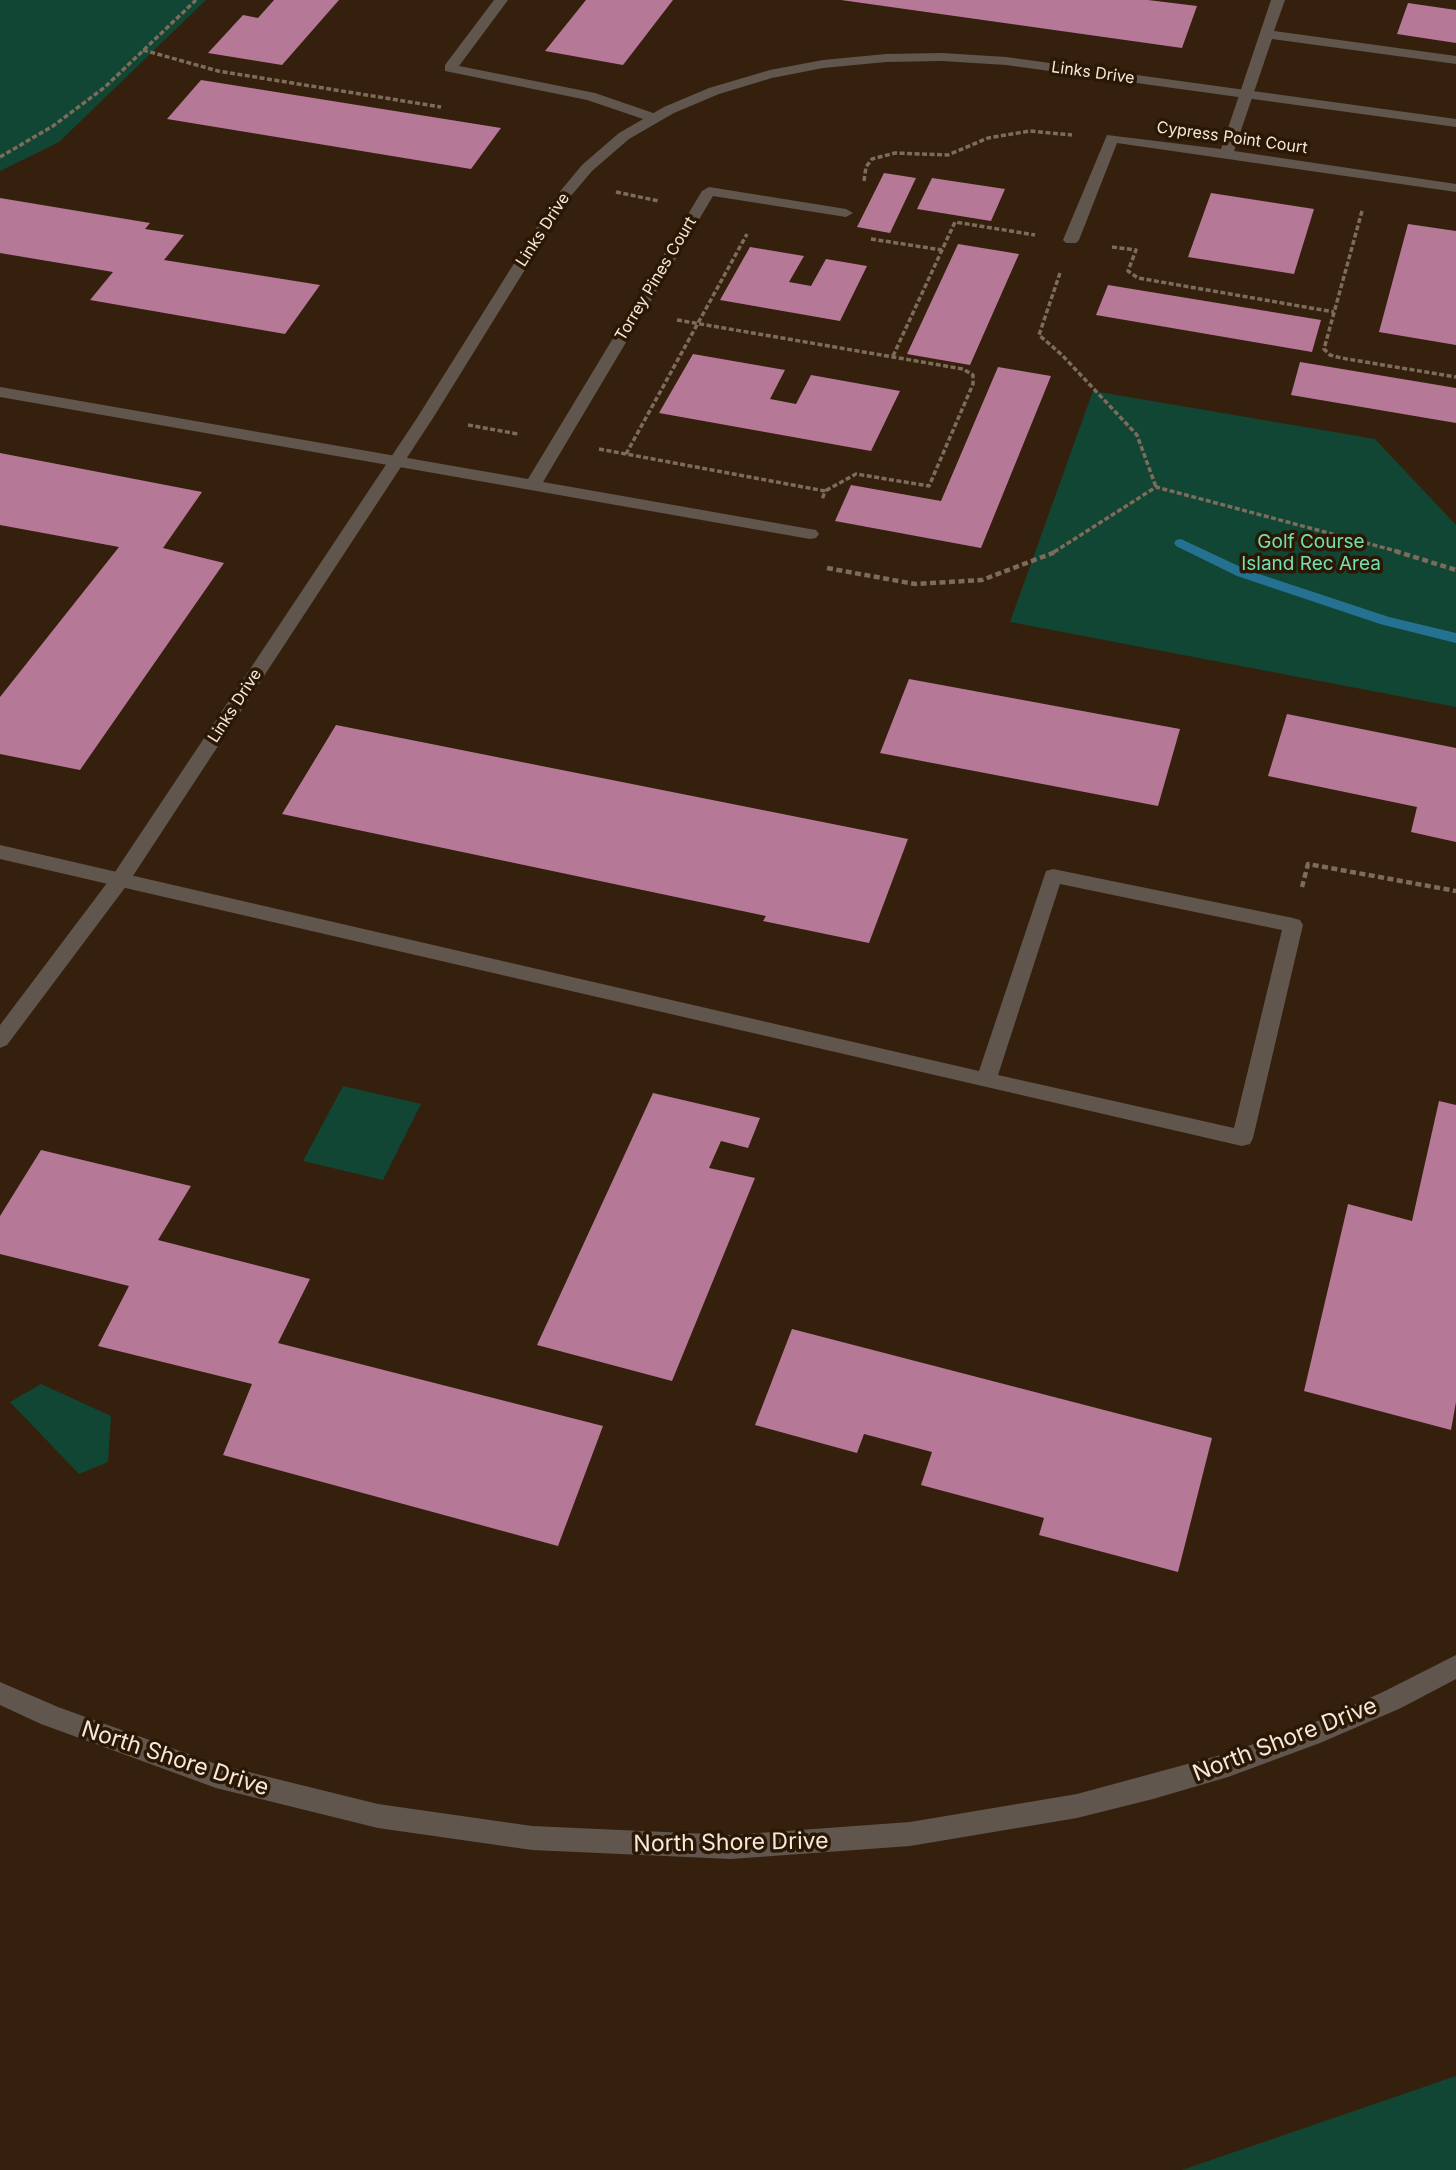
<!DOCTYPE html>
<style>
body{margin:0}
canvas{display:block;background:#34200d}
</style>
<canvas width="1456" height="2170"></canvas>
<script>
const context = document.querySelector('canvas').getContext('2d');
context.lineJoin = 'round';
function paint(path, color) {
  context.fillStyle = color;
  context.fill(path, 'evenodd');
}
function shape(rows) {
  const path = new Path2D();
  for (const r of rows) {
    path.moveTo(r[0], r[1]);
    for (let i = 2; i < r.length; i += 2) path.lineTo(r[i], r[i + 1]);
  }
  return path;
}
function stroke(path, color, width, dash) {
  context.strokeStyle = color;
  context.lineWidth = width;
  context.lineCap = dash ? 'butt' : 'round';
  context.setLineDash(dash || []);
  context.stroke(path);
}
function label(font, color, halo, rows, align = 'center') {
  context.font = font + ' Inter,sans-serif';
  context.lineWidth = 7;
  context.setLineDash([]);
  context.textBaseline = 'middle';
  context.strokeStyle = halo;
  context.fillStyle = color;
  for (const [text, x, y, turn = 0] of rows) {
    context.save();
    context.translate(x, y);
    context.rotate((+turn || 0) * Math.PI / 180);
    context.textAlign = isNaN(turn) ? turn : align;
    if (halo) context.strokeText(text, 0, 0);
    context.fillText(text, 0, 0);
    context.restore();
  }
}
const green = shape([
 [0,0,206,0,59,142,0,171],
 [1093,391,1375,439,1456,525,1456,707,1010,622],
 [343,1086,421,1104,383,1180,303,1161],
 [41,1384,111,1416,108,1462,79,1474,10,1402],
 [1456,2076,1456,2170,1182,2170]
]);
const stream = shape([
 [1181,539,1247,570,1389,617,1456,633,1456,643,1380,624,1237,576,1176,546,1174,543,1176,540,1181,539]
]);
const building = shape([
 [274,0,339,0,282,65,208,53,243,15,258,18],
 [586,0,673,0,623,65,545,51],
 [841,0,1148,0,1197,6,1182,48],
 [1408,3,1456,10,1456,43,1397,34],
 [201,80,501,128,471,169,167,119],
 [884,173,916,178,890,233,857,227],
 [932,178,1005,189,991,221,917,209],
 [1211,193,1314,209,1294,274,1188,257],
 [0,198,150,223,145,229,184,235,164,260,320,285,285,334,90,300,113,272,0,253],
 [1408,224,1456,231,1456,345,1379,332],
 [958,244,1019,254,970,365,907,354],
 [750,247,804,256,789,282,811,286,826,259,867,266,840,321,720,300],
 [1108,285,1321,320,1312,352,1096,315],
 [693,354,785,370,770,399,796,404,811,375,900,391,871,451,659,413],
 [1300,362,1456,388,1456,423,1291,395],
 [998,367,1051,376,981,548,835,521,851,485,941,501],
 [0,453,202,492,163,548,224,563,80,770,0,754,0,697,119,547,0,525],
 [909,679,1180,729,1158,806,880,753],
 [1287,714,1456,748,1456,842,1411,832,1417,807,1268,776],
 [336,725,908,839,869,943,763,921,766,916,282,814],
 [653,1093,760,1118,748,1148,721,1141,709,1168,755,1178,672,1381,537,1345],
 [1439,1101,1456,1105,1456,1402,1451,1430,1304,1391,1348,1204,1412,1221],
 [41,1150,191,1186,158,1240,310,1279,278,1343,603,1426,558,1546,223,1455,252,1384,98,1346,129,1286,0,1254,0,1216],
 [792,1329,1212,1438,1178,1572,1039,1535,1044,1518,921,1485,932,1452,864,1434,857,1453,755,1425]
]);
const pathFar1 = shape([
 [143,50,218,71,441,107],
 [0,157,53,126,105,87,196,0],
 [864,181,866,167,872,159,895,153,948,155,988,138,1030,131,1072,135],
 [616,192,659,201],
 [1362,211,1324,349,1330,355,1341,358,1456,377],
 [871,239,942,250,955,222,1035,235],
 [1112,247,1136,250,1128,271,1138,278,1334,312],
 [1060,273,1039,335,1062,355,1137,435,1156,487],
 [677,320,963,369,973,375,973,384,929,486,856,474,825,491],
 [893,356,942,250],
 [468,425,518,434],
 [599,449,825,491,822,500],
 [626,454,747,234],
 [1054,552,1156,487,1400,552]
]);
const path = shape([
 [1395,551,1456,570],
 [827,568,915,584,982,580,1058,551],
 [1302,887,1308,864,1456,891]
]);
const service = shape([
 [494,0,508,0,459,66,595,93,659,115,659,121,649,121,587,100,445,71,445,65,494,0],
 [1271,0,1285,0,1274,31,1456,56,1456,64,1272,39,1234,151,1456,184,1456,192,1117,143,1079,240,1076,243,1066,243,1063,240,1107,135,1221,149,1271,0],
 [709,187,846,209,853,213,846,217,713,196,543,482,810,529,816,530,819,534,816,538,810,539,0,397,0,387,528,479,702,191,709,187],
 [0,845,979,1071,1046,871,1053,869,1293,918,1300,920,1303,925,1253,1138,1250,1144,1242,1146,0,859,0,845],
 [1060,884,1282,930,1234,1128,998,1075,1060,884]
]);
const minor = shape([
 [942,53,1006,57,1456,119,1456,127,1006,65,942,61,886,62,823,68,772,78,719,94,674,113,629,139,592,171,570,197,433,418,127,885,7,1045,0,1048,0,1025,113,875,417,418,557,195,582,165,619,133,664,107,709,88,770,70,823,60,886,54,942,53]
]);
const tertiary = shape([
 [1456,1655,1456,1679,1401,1708,1320,1743,1228,1777,1153,1799,1077,1818,910,1846,731,1859,532,1850,378,1828,216,1788,41,1724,0,1705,0,1682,58,1707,216,1764,378,1804,532,1826,731,1835,910,1822,1077,1794,1228,1753,1313,1723,1383,1692,1456,1655]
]);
const farStreetnames = [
 ["Links Drive",1093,73,8],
 ["Cypress Point Court",1232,138,8],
 ["Links Drive",543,230,-57],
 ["Torrey Pines Court",656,279,-59],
 ["Links Drive",235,706,-57]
];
const parkNames = [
 ["Golf Course",1311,542],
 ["Island Rec Area",1311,564]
];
const nearStreetnames = [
 ["North Shore Drive",1285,1740,-21],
 ["North Shore Drive",175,1759,18],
 ["North Shore Drive",731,1843,-1]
];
paint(green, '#104633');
paint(stream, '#257191');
paint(building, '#b67897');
stroke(pathFar1, '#7d6b5b', 3.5, [5, 2.5]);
stroke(path, '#7d6b5b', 4.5, [6, 3.5]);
paint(service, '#60564d');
paint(minor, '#60564d');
paint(tertiary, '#60564d');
label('16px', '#f6e8dc', '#2a1704', farStreetnames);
label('19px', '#75dfb2', '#2a1704', parkNames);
label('23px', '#f6e8dc', '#2a1704', nearStreetnames);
</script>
